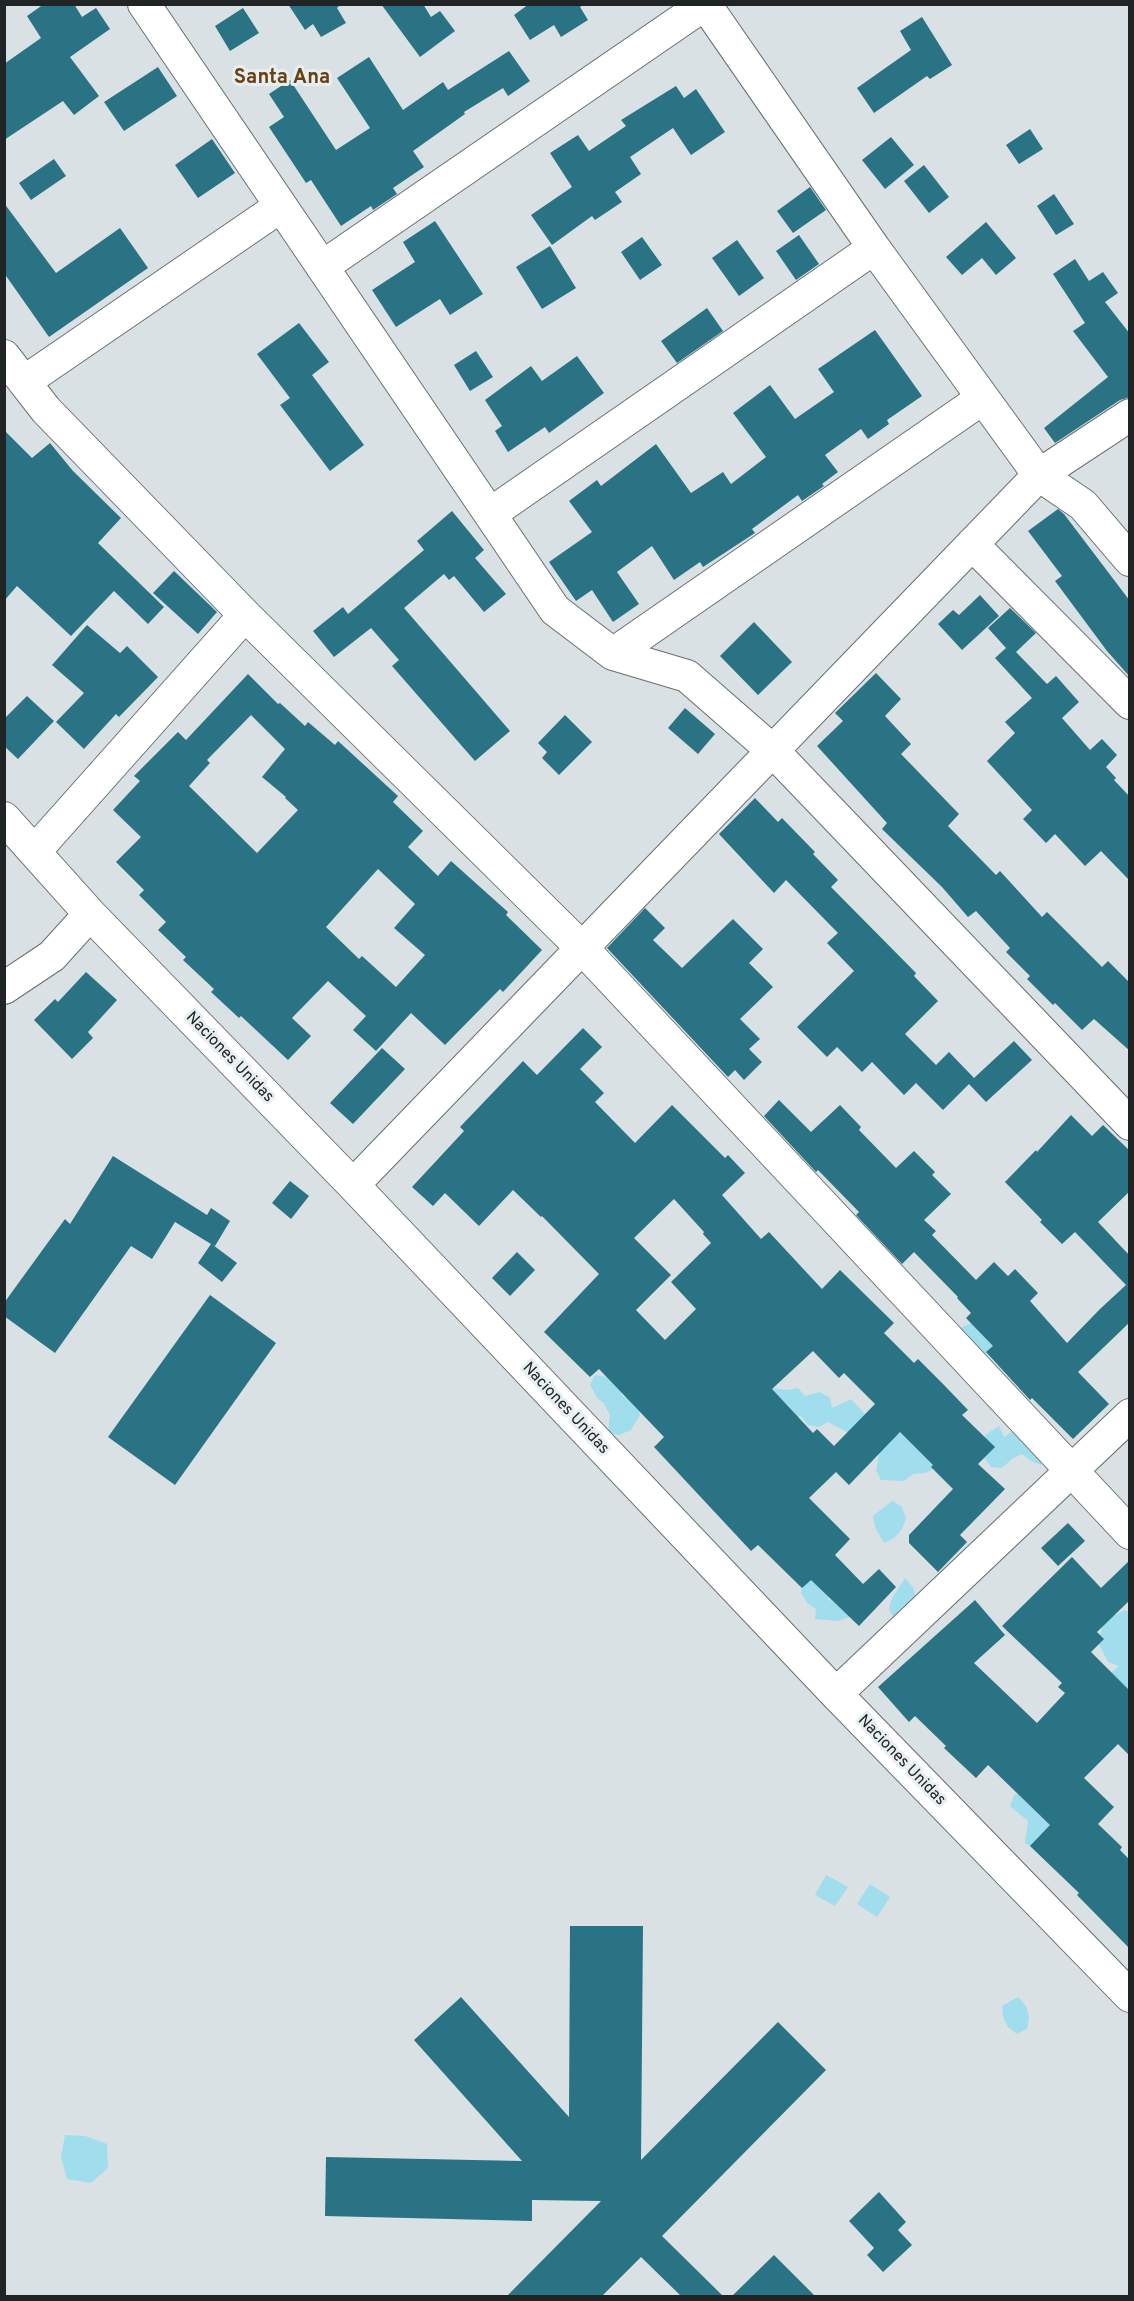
<!DOCTYPE html>
<style>
body{margin:0}
#map{position:relative;width:1134px;height:2301px;overflow:hidden;background:#d9e1e4;font-family:Overpass,sans-serif}
canvas{display:block}
.frame{position:absolute;inset:0;border:6px solid #212425;pointer-events:none}
</style>
<div id="map">
<canvas width="1134" height="2301"></canvas>
<div class="frame"></div>
</div>
<script>
const context = document.querySelector('canvas').getContext('2d');
context.lineJoin = 'round';
function paint(path, color) {
  context.fillStyle = color;
  context.fill(path, 'evenodd');
}
function shape(rows) {
  const path = new Path2D();
  for (const r of rows) {
    path.moveTo(r[0], r[1]);
    for (let i = 2; i < r.length; i += 2) path.lineTo(r[i], r[i + 1]);
  }
  return path;
}
function stroke(path, color, width, dash) {
  context.strokeStyle = color;
  context.lineWidth = width;
  context.lineCap = dash ? 'butt' : 'round';
  context.setLineDash(dash || []);
  context.stroke(path);
}
function label(font, color, halo, rows, align = 'center') {
  context.font = font + ' Overpass,sans-serif';
  context.lineWidth = 6;
  context.setLineDash([]);
  context.textBaseline = 'middle';
  context.strokeStyle = halo;
  context.fillStyle = color;
  for (const [text, x, y, turn = 0] of rows) {
    context.save();
    context.translate(x, y);
    context.rotate((+turn || 0) * Math.PI / 180);
    context.textAlign = isNaN(turn) ? turn : align;
    if (halo) context.strokeText(text, 0, 0);
    context.fillText(text, 0, 0);
    context.restore();
  }
}
const green = shape([
 [974,1322,997,1342,990,1351,980,1357,958,1336,962,1327],
 [595,1375,618,1379,622,1396,637,1404,640,1415,631,1430,619,1435,608,1432,610,1415,603,1402,598,1399,590,1385],
 [765,1387,787,1390,798,1388,805,1396,820,1392,830,1398,832,1408,851,1399,866,1415,849,1433,828,1422,819,1427,808,1425,801,1416,797,1417],
 [999,1426,1004,1437,1013,1431,1045,1453,1041,1465,1031,1461,1022,1454,1012,1459,1002,1468,991,1467,984,1457,985,1435],
 [908,1432,928,1443,935,1468,925,1473,913,1474,904,1481,881,1480,876,1470,881,1445,886,1436],
 [892,1501,902,1507,906,1518,902,1529,894,1538,884,1543,875,1527,873,1516],
 [814,1575,830,1588,828,1599,838,1604,850,1605,849,1617,838,1621,815,1619,816,1609,807,1603,801,1593,803,1582],
 [905,1578,913,1587,916,1598,894,1618,889,1609,892,1598],
 [1125,1610,1130,1614,1129,1727,1106,1677,1119,1666,1108,1662,1098,1642,1104,1621],
 [1031,1791,1058,1815,1034,1849,1025,1843,1028,1821,1010,1806,1014,1795],
 [826,1875,848,1887,835,1906,815,1895],
 [870,1884,890,1897,877,1917,857,1904],
 [1018,1997,1026,2006,1029,2017,1027,2029,1017,2034,1008,2027,1003,2017,1002,2006],
 [65,2135,85,2136,107,2144,108,2168,91,2183,67,2179,61,2157]
]);
const building = shape([
 [44,4,74,4,82,17,96,8,110,29,70,57,99,96,74,115,63,101,4,140,4,64,41,38,27,16],
 [288,4,341,4,337,8,346,23,321,37,313,24,305,30],
 [381,4,423,4,431,17,440,11,455,31,420,57],
 [529,4,585,4,580,7,588,20,561,37,554,25,530,40,514,15],
 [243,8,259,33,230,51,215,26],
 [922,17,952,65,930,79,927,76,874,113,857,88,911,50,900,31],
 [509,51,530,81,508,96,503,88,464,112,465,114,413,151,424,167,393,188,397,194,373,210,371,206,341,226,311,180,306,183,269,127,284,117,269,94,290,80,336,150,370,128,337,78,369,57,403,110,443,82,448,90],
 [158,67,177,96,124,131,104,102],
 [676,86,684,98,696,89,725,132,691,155,673,128,630,157,641,174,615,192,622,202,595,220,592,216,552,245,531,215,572,187,550,153,578,135,589,151,626,126,621,120],
 [1030,129,1043,149,1019,164,1006,145],
 [891,137,914,165,885,189,862,160],
 [212,139,235,173,198,198,175,165],
 [54,159,66,176,31,200,19,183],
 [924,165,949,197,929,213,904,181],
 [810,187,826,210,793,233,777,211],
 [1054,194,1074,224,1056,235,1037,206],
 [4,203,56,273,120,228,148,268,49,337,4,273],
 [435,221,483,294,450,315,440,299,396,327,372,290,415,262,403,242],
 [986,222,1016,258,996,275,982,258,962,275,946,257],
 [799,235,819,264,796,280,776,251],
 [642,237,662,265,640,280,621,252],
 [737,240,764,278,739,296,712,258],
 [550,246,576,288,542,309,516,267],
 [1075,259,1089,281,1103,272,1118,293,1105,302,1130,334,1130,397,1120,400,1055,443,1044,428,1108,377,1073,331,1085,323,1053,274],
 [707,308,723,331,677,363,661,341],
 [299,323,329,362,312,375,364,445,330,471,280,405,290,398,257,354],
 [875,330,922,396,887,420,889,424,868,439,861,429,825,455,838,472,822,484,824,486,802,501,798,495,752,529,755,533,703,567,700,562,674,580,652,546,617,572,639,604,613,622,592,590,576,601,549,562,592,532,569,501,597,480,601,486,656,444,691,493,723,472,731,484,766,457,733,413,770,385,795,419,834,392,818,369],
 [476,351,493,377,470,391,454,365],
 [577,356,604,393,549,433,545,427,508,452,495,431,502,426,485,400,531,366,542,381],
 [4,430,32,458,50,443,73,471,121,518,98,543,164,607,148,624,114,591,71,636,17,586,4,601],
 [1058,509,1064,514,1130,601,1130,677,1107,651,1055,581,1062,576,1028,531],
 [452,511,484,550,475,558,506,594,484,612,454,576,449,580,444,574,404,608,510,731,475,761,392,666,399,660,371,628,334,657,313,631,343,607,348,614,424,550,417,541],
 [174,571,217,612,198,634,153,593],
 [980,595,999,616,962,650,938,624,953,610,959,615],
 [1010,608,1036,633,1016,652,1047,684,1056,676,1079,702,1062,718,1090,750,1102,739,1117,755,1106,767,1116,778,1114,780,1130,797,1130,881,1101,851,1085,866,1055,834,1046,843,1023,819,1032,810,987,761,1015,733,1005,722,1032,698,995,658,1006,648,988,628],
 [754,622,792,662,758,695,720,656],
 [87,625,120,653,127,646,158,677,119,717,116,714,84,749,56,722,84,693,52,665],
 [876,673,901,699,885,716,911,744,901,754,959,814,948,826,996,875,1000,871,1042,917,1047,912,1102,967,1108,961,1130,983,1130,1051,1094,1019,1082,1030,1055,1003,1053,1005,1027,979,1030,976,1006,952,1010,948,976,911,968,917,942,887,882,829,887,823,817,746,843,721,835,713],
 [248,674,278,704,280,703,305,726,308,722,335,745,338,741,398,796,393,802,423,831,408,847,438,876,451,861,508,912,506,915,542,950,503,992,500,989,445,1045,411,1013,376,1051,353,1030,366,1016,328,981,292,1018,311,1036,288,1060,241,1016,239,1018,211,992,214,989,183,960,186,957,158,930,166,922,139,895,144,890,116,862,141,837,113,810,140,781,134,776,178,732,186,740],
 [251,715,285,749,262,777,286,797,285,798,298,810,257,853,189,786,210,763,207,760],
 [378,869,415,904,394,928,425,955,396,987,362,956,359,959,326,927],
 [27,696,54,721,18,759,4,746,4,719],
 [685,708,715,734,698,754,668,728],
 [565,715,592,742,559,775,542,758,547,752,538,743],
 [755,798,778,822,782,818,815,852,813,854,838,880,831,887,916,973,914,976,938,1001,905,1034,936,1065,949,1052,974,1078,1014,1041,1032,1060,986,1102,969,1084,943,1110,916,1083,904,1095,872,1062,862,1072,837,1047,827,1057,797,1027,854,971,827,943,838,933,786,880,774,893,719,834],
 [645,908,665,928,653,940,682,968,733,919,763,949,749,963,773,987,740,1019,760,1039,749,1049,762,1062,744,1080,735,1070,728,1077,607,948],
 [86,972,117,1000,88,1032,93,1038,72,1059,34,1020,55,999,58,1002],
 [583,1028,602,1047,580,1069,604,1093,595,1102,635,1143,672,1105,725,1158,728,1155,745,1173,722,1195,761,1239,769,1232,822,1289,840,1270,894,1323,884,1333,914,1363,918,1359,944,1385,968,1410,962,1415,995,1447,978,1464,1005,1489,960,1535,967,1542,938,1572,909,1543,909,1535,953,1489,931,1467,933,1465,900,1432,849,1485,836,1472,809,1498,850,1539,835,1555,863,1584,879,1569,896,1587,859,1626,811,1580,802,1588,758,1545,751,1551,654,1447,664,1437,599,1369,590,1377,544,1332,599,1274,542,1216,541,1217,513,1190,479,1226,445,1193,433,1206,412,1187,464,1131,460,1127,523,1061,537,1075],
 [674,1199,704,1232,703,1234,711,1243,671,1282,696,1309,665,1340,636,1310,671,1275,634,1238],
 [813,1351,839,1378,844,1373,875,1404,834,1446,817,1429,813,1433,772,1389],
 [382,1048,405,1069,353,1124,330,1103],
 [779,1100,811,1132,840,1105,861,1127,859,1130,896,1168,914,1151,935,1172,932,1175,951,1194,924,1220,936,1231,932,1235,976,1280,994,1262,1008,1276,1015,1269,1038,1293,1030,1301,1067,1343,1100,1309,1126,1285,1075,1232,1062,1244,1040,1222,1042,1220,1005,1182,1036,1150,1037,1152,1071,1115,1092,1136,1103,1125,1130,1151,1130,1191,1098,1222,1130,1256,1130,1322,1078,1372,1109,1404,1073,1439,1032,1398,1030,1400,986,1352,993,1346,966,1318,971,1313,957,1298,958,1297,914,1252,902,1264,856,1215,859,1212,818,1170,816,1172,764,1116],
 [113,1156,207,1215,211,1208,230,1221,215,1246,213,1245,237,1263,222,1282,198,1263,211,1244,175,1222,152,1259,131,1246,55,1353,4,1316,4,1303,65,1219,70,1224],
 [290,1181,309,1196,291,1219,272,1203],
 [517,1252,535,1270,510,1296,492,1278],
 [210,1295,276,1343,175,1485,108,1437],
 [1068,1523,1085,1541,1058,1566,1041,1548],
 [1072,1557,1101,1588,1130,1560,1130,1600,1097,1632,1104,1639,1091,1652,1130,1691,1130,1756,1118,1744,1084,1778,1114,1807,1098,1824,1122,1847,1120,1850,1130,1860,1130,1949,1077,1895,1079,1893,1030,1846,1050,1825,988,1765,976,1778,944,1748,946,1746,915,1716,909,1722,878,1687,975,1600,1005,1635,974,1663,1037,1723,1065,1693,1058,1687,1062,1683,1002,1626],
 [570,1926,643,1926,641,2160,778,2022,826,2070,662,2236,723,2296,681,2296,641,2257,602,2296,507,2296,601,2201,532,2200,532,2221,325,2216,326,2157,522,2161,414,2040,461,1997,569,2117],
 [879,2192,906,2222,898,2230,912,2245,883,2272,867,2255,874,2248,849,2221],
 [774,2255,815,2296,732,2296]
]);
const minor = shape([
 [144,4,555,610,613,654,687,676,773,751,1130,1124],
 [322,267,705,4,874,248,1039,475,1083,505,1130,560],
 [4,356,46,410,245,615,582,948,1130,1533],
 [24,382,281,206],
 [490,514,874,248],
 [972,544,1130,703],
 [613,654,983,398],
 [4,818,90,914,353,1185,836,1694,1130,1996],
 [35,851,245,615],
 [4,988,52,956,90,914],
 [353,1185,1039,475,1130,415],
 [836,1694,1130,1415]
]);
const streetNames = [
 ["Naciones Unidas",229,1058,46],
 ["Naciones Unidas",565,1409,47],
 ["Naciones Unidas",901,1761,46]
];
const quarterNames = [
 ["Santa Ana",282,79]
];
paint(green, '#a0dded');
paint(building, '#297384');
stroke(minor, '#686f71', 34);
stroke(minor, '#fff', 32);
label('16px', '#212425', '#e7eff1', streetNames);
label('bold 20px', '#694214', '#e7eff1', quarterNames);
</script>
